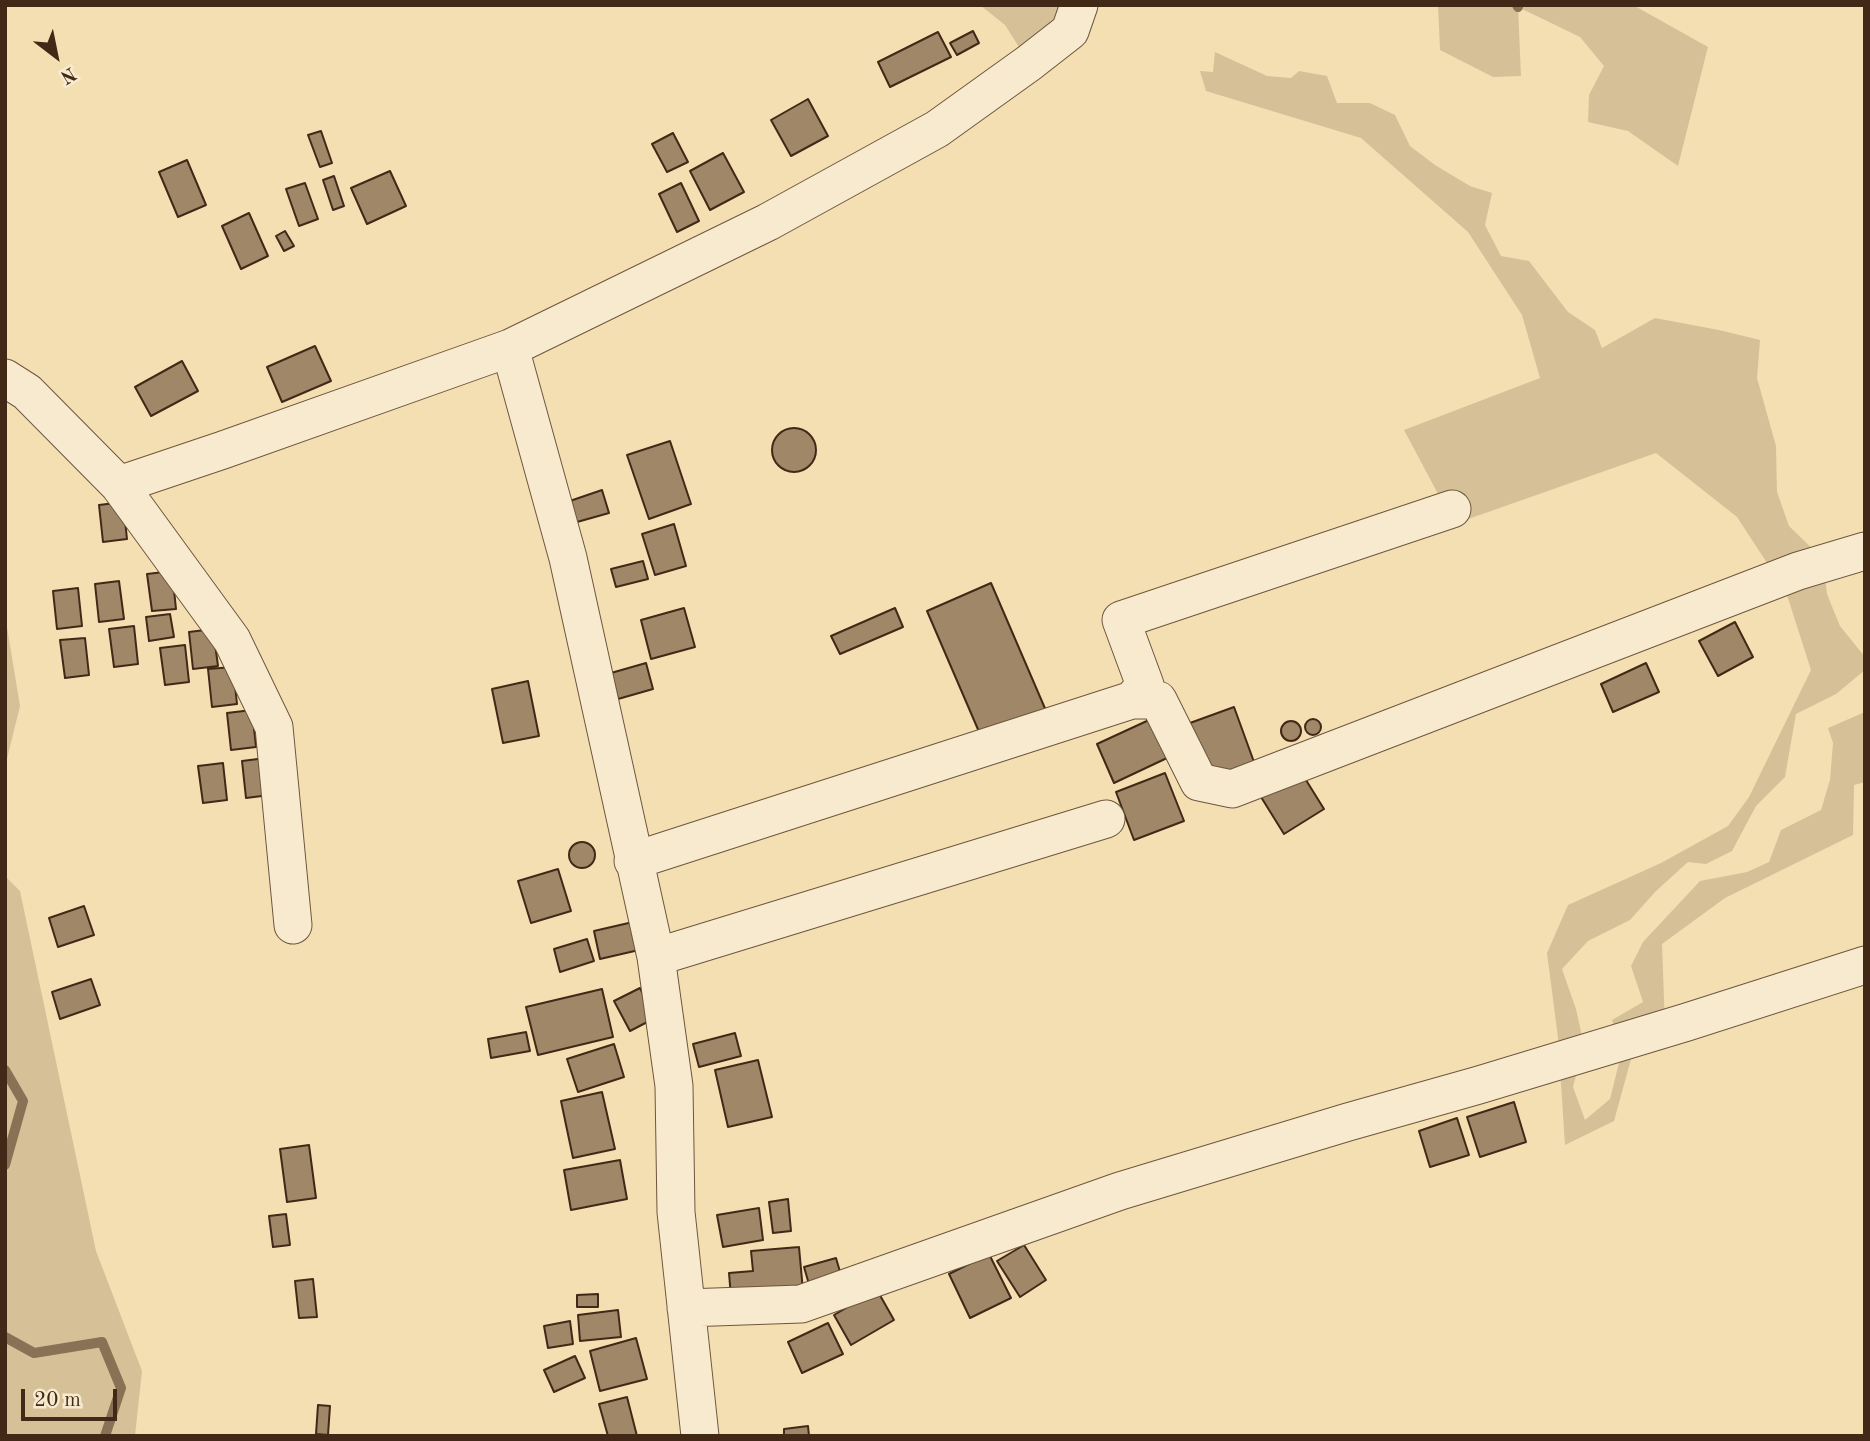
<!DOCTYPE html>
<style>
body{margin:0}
#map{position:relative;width:1870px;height:1441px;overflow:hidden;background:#f4dfb3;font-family:"Old Standard TT",serif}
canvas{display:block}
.frame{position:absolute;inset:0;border:7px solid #422817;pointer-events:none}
.north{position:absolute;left:21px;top:21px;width:70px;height:70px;-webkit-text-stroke:5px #f8eace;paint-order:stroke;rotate:148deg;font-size:19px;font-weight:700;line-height:28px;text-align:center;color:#422817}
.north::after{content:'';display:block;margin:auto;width:24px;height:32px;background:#422817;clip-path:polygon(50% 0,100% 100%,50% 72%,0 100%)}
.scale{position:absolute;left:21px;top:1389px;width:96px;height:32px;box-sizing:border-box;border:4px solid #422817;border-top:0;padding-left:9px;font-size:21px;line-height:24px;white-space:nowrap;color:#422817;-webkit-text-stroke:5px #f8eace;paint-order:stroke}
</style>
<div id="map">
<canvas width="1870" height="1441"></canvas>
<div class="frame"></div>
<div class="north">N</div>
<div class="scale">20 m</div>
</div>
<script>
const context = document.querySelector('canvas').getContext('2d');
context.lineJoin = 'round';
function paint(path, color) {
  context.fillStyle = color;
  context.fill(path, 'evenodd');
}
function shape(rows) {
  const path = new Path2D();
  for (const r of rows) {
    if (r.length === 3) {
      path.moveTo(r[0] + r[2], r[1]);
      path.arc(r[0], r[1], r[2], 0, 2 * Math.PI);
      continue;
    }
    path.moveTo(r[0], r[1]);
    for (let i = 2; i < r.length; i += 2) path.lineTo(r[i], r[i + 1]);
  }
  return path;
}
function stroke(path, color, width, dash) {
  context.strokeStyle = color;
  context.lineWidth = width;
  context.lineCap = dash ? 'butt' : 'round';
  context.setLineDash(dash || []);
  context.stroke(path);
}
const green = shape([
 [980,5,1079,5,1029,63,1005,25],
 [1438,5,1633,5,1708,47,1678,166,1628,131,1588,122,1589,95,1604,66,1580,37,1518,7,1521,76,1493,77,1440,50],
 [1215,52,1267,76,1291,78,1299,71,1327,76,1337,103,1370,103,1395,115,1410,146,1435,165,1470,186,1492,193,1485,225,1501,256,1529,261,1568,312,1595,330,1602,348,1655,318,1719,330,1760,340,1757,378,1776,446,1777,492,1789,526,1823,559,1827,594,1840,626,1865,657,1865,670,1836,694,1796,714,1785,777,1756,806,1732,851,1706,864,1688,862,1656,891,1630,920,1588,941,1562,969,1576,1009,1584,1045,1573,1087,1585,1120,1610,1099,1622,1051,1612,1020,1643,1002,1631,966,1643,942,1700,881,1747,872,1769,862,1781,830,1821,810,1830,780,1833,743,1828,728,1865,712,1865,782,1854,785,1853,835,1725,898,1662,944,1665,1026,1633,1052,1614,1121,1565,1145,1558,1038,1547,953,1568,905,1661,863,1728,826,1749,797,1811,670,1786,592,1737,517,1656,453,1454,524,1404,430,1540,378,1522,315,1468,232,1361,138,1206,91,1200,71,1213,72],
 [5,615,20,706,5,767],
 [5,876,20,891,96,1251,142,1371,135,1436,5,1436]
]);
const stream = shape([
 [1517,5,1518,7],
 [5,1070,23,1101,5,1165],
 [5,1337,34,1353,102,1342,121,1388,105,1436]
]);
const building = shape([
 [973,31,979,43,957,55,950,43,973,31],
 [938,32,951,57,890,87,878,62,938,32],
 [808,99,828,136,791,156,771,120,808,99],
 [321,131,332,163,320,167,308,135,321,131],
 [673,133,688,162,667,172,652,144,673,133],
 [723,153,744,192,710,210,690,171,723,153],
 [187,160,206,205,178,217,159,172,187,160],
 [390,171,406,206,367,224,351,188,390,171],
 [334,176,344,206,333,210,323,180,334,176],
 [305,183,318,219,299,226,286,189,305,183],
 [681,183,699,221,677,232,659,194,681,183],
 [249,213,268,256,241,269,222,226,249,213],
 [285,231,294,246,284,251,276,236,285,231],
 [315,346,331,381,282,402,267,367,315,346],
 [182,361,198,391,151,416,135,387,182,361],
 [794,450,22],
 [670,441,691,504,649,519,627,455,670,441],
 [602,490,609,513,570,524,564,503,602,490],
 [123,502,127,539,103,542,99,505,123,502],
 [674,524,686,566,655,575,642,534,674,524],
 [643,561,648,579,616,587,611,569,643,561],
 [172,571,176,609,152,611,147,574,172,571],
 [119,581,124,619,99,622,95,584,119,581],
 [991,583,1050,720,986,748,927,611,991,583],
 [78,588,82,626,57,629,53,591,78,588],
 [684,608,695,647,651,659,641,620,684,608],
 [895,608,903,627,840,654,831,636,895,608],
 [170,614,174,637,149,641,146,617,170,614],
 [1735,622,1753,657,1718,676,1699,641,1735,622],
 [134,626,138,664,114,667,109,629,134,626],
 [213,629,218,666,193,669,189,632,213,629],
 [85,638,89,675,65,678,60,640,85,638],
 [185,645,189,682,165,685,160,648,185,645],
 [646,663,653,689,618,699,611,673,646,663],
 [1646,663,1659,692,1613,712,1601,684,1646,663],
 [233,667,237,704,212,707,208,669,233,667],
 [528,681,539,736,503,743,492,689,528,681],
 [1234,707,1254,762,1199,782,1179,727,1234,707],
 [252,710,256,747,231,750,227,713,252,710],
 [1313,727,8],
 [1149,720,1167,758,1114,783,1097,744,1149,720],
 [1291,731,10],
 [266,758,270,795,246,798,242,761,266,758],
 [223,763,227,800,203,803,198,766,223,763],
 [1301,772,1324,809,1284,834,1261,797,1301,772],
 [1165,773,1184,821,1134,840,1116,792,1165,773],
 [582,855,13],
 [558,869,571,911,531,923,518,881,558,869],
 [84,906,94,935,58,947,49,918,84,906],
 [633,922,639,950,600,959,594,931,633,922],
 [587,939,594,961,560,972,554,949,587,939],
 [91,979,100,1005,60,1019,52,992,91,979],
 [640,988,655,1018,630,1031,614,1001,640,988],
 [602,989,613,1037,538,1055,526,1007,602,989],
 [526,1032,530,1051,491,1058,488,1039,526,1032],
 [735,1033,741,1056,699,1067,693,1044,735,1033],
 [614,1044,624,1077,578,1092,567,1059,614,1044],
 [758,1060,772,1117,728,1127,715,1070,758,1060],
 [602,1092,615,1149,573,1158,561,1101,602,1092],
 [1514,1102,1526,1142,1480,1157,1467,1117,1514,1102],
 [1457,1118,1469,1155,1430,1167,1419,1131,1457,1118],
 [309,1145,316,1198,287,1202,280,1149,309,1145],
 [620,1160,627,1199,571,1210,564,1170,620,1160],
 [788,1199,791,1231,773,1233,769,1202,788,1199],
 [759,1208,763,1240,723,1247,717,1215,759,1208],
 [286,1214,290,1245,273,1247,269,1216,286,1214],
 [1024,1245,1046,1280,1020,1297,997,1261,1024,1245],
 [799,1247,803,1291,731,1297,729,1273,753,1271,751,1251,799,1247],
 [989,1254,1011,1298,970,1318,949,1274,989,1254],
 [836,1258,843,1282,811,1291,804,1267,836,1258],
 [313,1279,317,1317,299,1318,295,1281,313,1279],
 [877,1290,894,1320,851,1345,834,1315,877,1290],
 [598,1294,598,1307,577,1307,577,1295,598,1294],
 [618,1310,621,1337,580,1341,578,1315,618,1310],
 [570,1321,573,1344,548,1348,544,1326,570,1321],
 [828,1323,843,1354,802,1373,788,1342,828,1323],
 [636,1338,647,1379,600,1391,590,1351,636,1338],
 [575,1356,585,1378,554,1392,544,1370,575,1356],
 [627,1397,637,1436,608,1436,599,1404,627,1397],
 [318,1405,330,1406,328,1435,316,1434,318,1405],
 [808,1426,809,1436,784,1436,784,1429,808,1426]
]);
const street = shape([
 [510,348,768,222,937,129,1029,63,1070,31,1079,5],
 [5,378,27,392,119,485,223,450,510,348,568,558,656,957,674,1086,676,1212,700,1436],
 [119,485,232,640,274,727,293,925],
 [1132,700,1158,700,1199,782,1232,789,1798,571,1865,551],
 [633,861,1132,700,1145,685,1121,620,1452,509],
 [656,957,1106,819],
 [686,1308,801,1304,1120,1191,1348,1122,1479,1085,1687,1022,1865,965]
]);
paint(green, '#d6c098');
stroke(stream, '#887155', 10);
paint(building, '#9f8768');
stroke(building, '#422817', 2);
stroke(street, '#6e563e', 39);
stroke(street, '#f8eace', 37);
</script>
